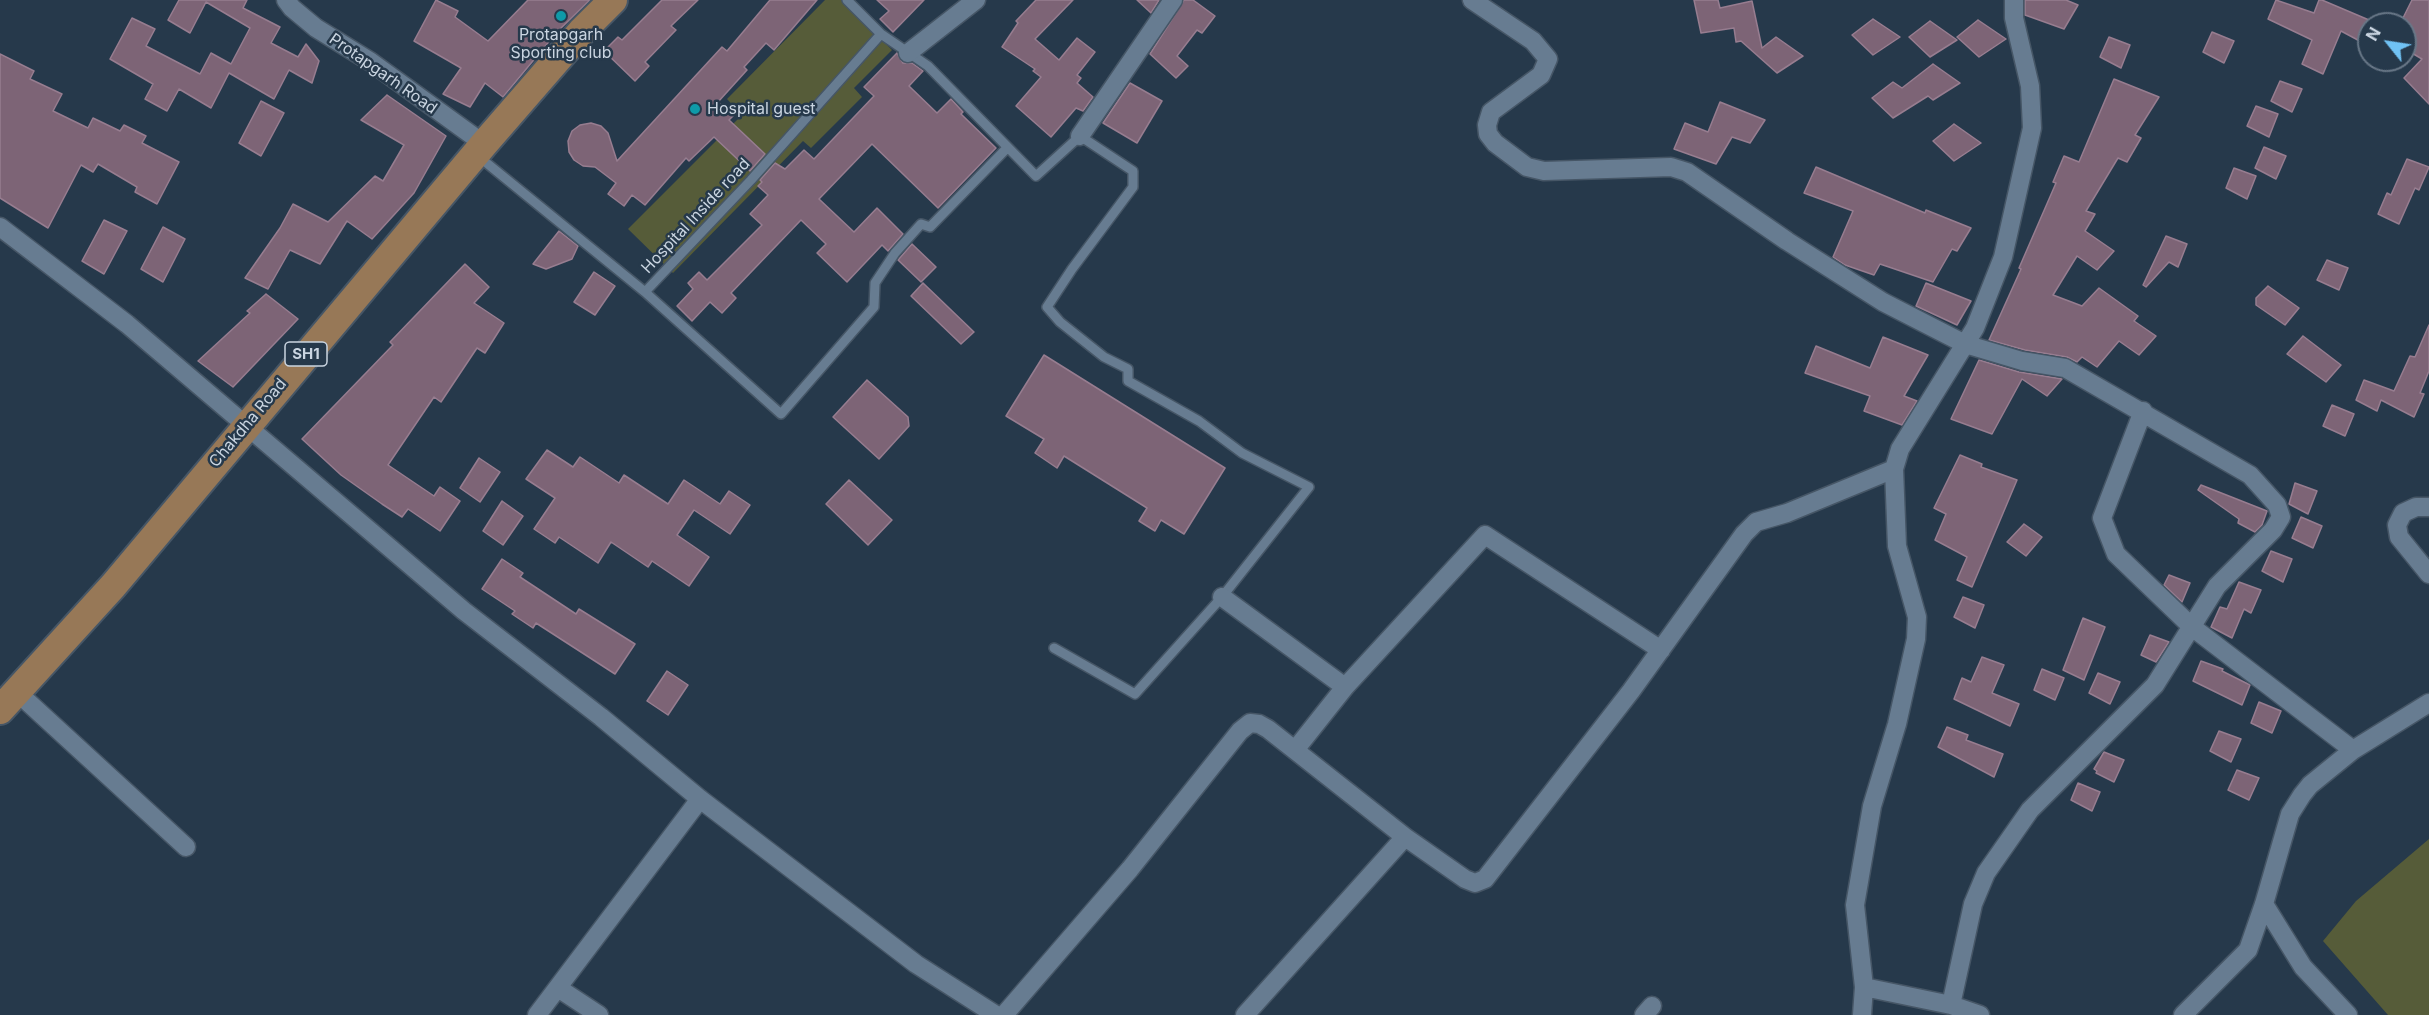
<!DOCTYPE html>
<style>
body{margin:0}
#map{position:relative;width:2429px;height:1015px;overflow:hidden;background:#26394b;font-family:Inter,sans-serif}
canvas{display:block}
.north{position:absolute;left:2357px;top:12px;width:60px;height:60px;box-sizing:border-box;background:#26394b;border:2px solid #687787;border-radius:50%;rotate:300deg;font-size:16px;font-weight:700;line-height:24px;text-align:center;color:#cad5e1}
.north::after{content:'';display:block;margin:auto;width:21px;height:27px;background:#70c2f4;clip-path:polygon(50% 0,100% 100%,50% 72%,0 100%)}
</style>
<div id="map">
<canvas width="2429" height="1015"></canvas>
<div class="north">N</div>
</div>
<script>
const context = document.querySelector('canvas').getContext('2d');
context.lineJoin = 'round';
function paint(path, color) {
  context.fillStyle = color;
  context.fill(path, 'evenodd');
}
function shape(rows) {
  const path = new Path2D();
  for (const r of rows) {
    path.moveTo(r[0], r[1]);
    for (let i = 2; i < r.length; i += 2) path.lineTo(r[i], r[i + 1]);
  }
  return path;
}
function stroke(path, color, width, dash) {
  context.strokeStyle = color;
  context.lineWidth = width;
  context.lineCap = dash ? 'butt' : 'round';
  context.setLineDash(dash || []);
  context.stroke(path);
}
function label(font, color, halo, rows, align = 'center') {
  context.font = font + ' Inter,sans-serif';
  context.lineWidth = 5;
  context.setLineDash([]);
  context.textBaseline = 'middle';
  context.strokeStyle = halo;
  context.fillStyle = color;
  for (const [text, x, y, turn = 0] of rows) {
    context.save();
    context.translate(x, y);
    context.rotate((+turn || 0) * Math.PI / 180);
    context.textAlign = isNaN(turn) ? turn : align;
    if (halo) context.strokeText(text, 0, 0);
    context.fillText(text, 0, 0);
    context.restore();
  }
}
const green = shape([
 [825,0,842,0,892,50,854,88,862,97,811,148,803,141,673,273,628,229,742,115,727,99],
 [2429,839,2429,1015,2388,1015,2323,941,2356,901]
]);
const building = shape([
 [179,0,247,0,243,8,280,27,271,43,298,57,306,44,319,61,312,83,289,70,274,99,229,73,211,108,179,89,167,111,145,99,153,84,110,59,132,18,155,29,146,46,200,74,211,53,231,64,250,28,206,2,190,33,168,20,179,0],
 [436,0,458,11,455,17,488,41,528,0,590,0,557,32,503,97,485,83,470,107,443,94,461,68,414,41,436,0],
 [662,0,698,0,671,26,676,30,645,62,649,66,635,81,604,51,618,37,622,40,662,0],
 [770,0,817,0,774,50,766,43,744,67,747,70,718,102,733,116,729,120,765,154,750,171,714,137,689,161,686,158,645,205,632,195,624,206,608,194,616,183,595,167,583,166,574,160,569,152,568,141,572,131,580,125,591,123,601,126,608,133,617,161,722,47,727,51,770,0],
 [877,0,924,0,893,32,880,19,889,11,877,0],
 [1036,0,1073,0,1035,39,1059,60,1077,38,1095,52,1077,75,1081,78,1077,83,1093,97,1083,111,1076,108,1051,137,1016,106,1041,77,1033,71,1035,69,1002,47,1018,23,1016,21,1036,0],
 [1137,0,1159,0,1151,13,1137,0],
 [1184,0,1193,0,1215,16,1202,33,1197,30,1177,56,1188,66,1176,78,1150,54,1184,0],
 [1694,0,1718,0,1720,8,1752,1,1762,48,1776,37,1803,56,1777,73,1741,41,1736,42,1734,28,1701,33,1694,0],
 [2025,0,2066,0,2078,5,2064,29,2025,15,2025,0],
 [2276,0,2314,13,2319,0,2322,0,2369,20,2369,46,2341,31,2323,74,2302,64,2312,40,2268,19,2276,0],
 [2412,0,2429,0,2429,104,2404,78,2422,59,2405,49,2405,24,2400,24,2412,0],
 [1873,19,1900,37,1873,55,1852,35,1873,19],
 [1978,20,2006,39,1979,57,1957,37,1978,20],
 [1930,21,1957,40,1930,57,1909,37,1930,21],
 [2212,32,2234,41,2224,63,2203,52,2212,32],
 [2109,37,2130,45,2121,68,2100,57,2109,37],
 [897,53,903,63,912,63,923,71,909,86,937,113,951,99,963,112,961,114,996,148,938,208,872,144,819,199,854,232,877,208,903,234,888,251,882,245,847,282,817,253,826,244,801,220,731,293,736,298,722,313,710,302,692,321,677,306,693,289,688,283,699,272,707,280,762,225,750,214,768,195,758,186,762,182,760,180,775,163,785,169,804,150,814,159,874,96,864,87,897,53],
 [0,54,34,71,30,79,62,94,53,111,88,128,93,118,120,131,124,125,146,136,142,143,179,162,157,204,135,192,137,187,98,164,93,172,81,165,48,228,0,198,0,54],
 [1933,64,1960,83,1933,100,1928,96,1893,118,1872,98,1893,82,1902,88,1933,64],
 [2114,79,2159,97,2135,135,2141,138,2127,162,2118,158,2086,211,2095,214,2085,231,2114,251,2097,270,2077,256,2053,295,2082,306,2099,288,2138,316,2134,321,2156,336,2139,355,2119,341,2097,367,2082,357,2077,362,2067,357,2025,350,1989,340,2021,269,2019,268,2056,183,2053,182,2064,156,2079,162,2114,79],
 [2280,81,2302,89,2292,112,2271,101,2280,81],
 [1130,83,1162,101,1137,143,1103,123,1130,83],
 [387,95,446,136,414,193,372,239,347,221,320,264,290,250,268,289,245,278,280,228,293,204,328,222,375,176,383,181,404,145,361,120,387,95],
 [261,101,284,113,261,156,239,143,261,101],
 [1720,102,1765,120,1750,143,1732,137,1716,164,1674,149,1685,123,1708,132,1720,102],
 [2256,106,2278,114,2269,137,2247,126,2256,106],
 [1954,124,1981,143,1954,161,1933,141,1954,124],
 [2264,147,2286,156,2276,179,2255,168,2264,147],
 [2407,159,2429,167,2419,190,2415,188,2399,224,2378,214,2387,193,2391,195,2407,159],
 [1816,167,1925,213,1926,210,1971,228,1957,251,1952,249,1933,282,1880,264,1874,275,1845,265,1833,257,1853,211,1804,193,1816,167],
 [2234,168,2256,176,2247,199,2226,188,2234,168],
 [104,220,127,231,104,274,82,261,104,220],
 [163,227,185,239,163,282,141,269,163,227],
 [559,231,578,246,572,259,546,269,533,264,559,231],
 [2166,236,2187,244,2178,267,2169,262,2146,287,2143,285,2166,236],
 [912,244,936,267,921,282,898,260,912,244],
 [2327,260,2348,268,2339,290,2317,280,2327,260],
 [465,264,489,287,474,303,504,323,485,353,477,348,441,402,434,397,388,465,434,496,440,487,460,501,440,531,408,509,402,517,382,504,341,475,302,439,393,345,390,342,465,264],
 [594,272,615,286,595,315,574,302,594,272],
 [923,283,974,332,961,344,911,296,923,283],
 [1926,283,1971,301,1957,325,1916,306,1926,283],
 [2268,286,2299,308,2285,325,2256,305,2256,298,2268,286],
 [266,294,298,319,233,387,198,361,250,313,247,311,266,294],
 [2429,325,2429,371,2420,393,2424,394,2414,417,2381,400,2377,411,2356,400,2364,380,2394,391,2410,356,2415,357,2429,325],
 [2303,336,2341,365,2326,382,2287,354,2303,336],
 [1883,337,1928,355,1904,396,1917,401,1902,425,1864,411,1870,396,1805,373,1816,346,1870,368,1883,337],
 [1044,355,1225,468,1184,534,1161,520,1155,531,1139,521,1147,508,1064,456,1057,468,1035,453,1044,439,1006,416,1044,355],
 [1979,360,2019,372,2062,379,2047,396,2022,379,1992,434,1951,419,1979,360],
 [867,380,908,417,909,426,879,459,833,417,867,380],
 [2332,405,2354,414,2345,436,2323,426,2332,405],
 [547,450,573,467,580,457,619,483,624,475,668,504,684,480,720,504,729,491,750,505,730,534,694,510,677,535,709,557,689,586,652,561,648,567,611,542,598,563,559,537,555,543,534,529,555,498,526,479,547,450],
 [1960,455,1982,464,1981,467,2017,480,1972,587,1957,580,1967,557,1935,540,1946,514,1934,508,1960,455],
 [479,458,500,472,480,502,460,488,479,458],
 [849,480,892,520,868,545,826,504,849,480],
 [2295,483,2317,491,2308,514,2289,504,2295,483],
 [2201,485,2267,511,2262,525,2255,532,2238,523,2239,519,2198,490,2201,485],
 [502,501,523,516,503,545,483,531,502,501],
 [2301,517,2322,526,2313,548,2292,538,2301,517],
 [2024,524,2042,537,2026,556,2007,542,2024,524],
 [2271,551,2292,559,2283,582,2262,571,2271,551],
 [502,559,523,573,520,577,576,614,579,609,635,644,615,674,536,623,533,628,512,614,515,611,482,589,502,559],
 [2169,575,2190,583,2182,602,2164,585,2169,575],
 [2239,582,2261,590,2251,613,2244,609,2232,638,2211,627,2220,607,2227,609,2239,582],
 [1963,597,1984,605,1975,628,1954,617,1963,597],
 [2083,618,2105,627,2084,680,2063,670,2083,618],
 [2150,635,2169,642,2156,662,2141,655,2150,635],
 [1982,657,2004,665,1992,693,2019,704,2010,726,1954,699,1962,678,1971,682,1982,657],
 [2201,661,2223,669,2222,671,2250,685,2242,705,2193,681,2201,661],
 [2042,669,2064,678,2055,700,2034,690,2042,669],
 [667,671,688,685,668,715,647,701,667,671],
 [2098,673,2120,682,2110,704,2089,693,2098,673],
 [2259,702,2281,711,2272,733,2251,723,2259,702],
 [1947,727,1968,735,1966,740,2003,754,1994,777,1938,747,1947,727],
 [2219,731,2241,739,2231,762,2210,751,2219,731],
 [2104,752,2124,760,2114,782,2096,773,2097,771,2094,769,2104,752],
 [2237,770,2259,778,2249,800,2228,790,2237,770],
 [2078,783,2100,792,2092,811,2071,800,2078,783]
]);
const service = shape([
 [881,34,928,66,1036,176,1080,136,1133,171,1133,187,1072,269,1047,307,1060,322,1104,357,1128,369,1128,381,1199,421,1242,453,1309,487,1222,597,1135,694,1054,648],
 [478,156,645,292,751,180,881,34,847,0],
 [645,292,781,414,874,307,875,283,895,253,921,224,930,227,1007,148]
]);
const minor = shape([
 [286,0,292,8,316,28,371,62,484,144],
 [1472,0,1533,41,1548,59,1541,75,1491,112,1487,125,1488,134,1495,143,1527,167,1544,171,1671,167,1687,172,1787,241,1883,302,1965,344,2022,361,2065,368,2250,475,2277,505,2281,517,2273,530,2217,586,2155,685,2030,810,1986,873,1973,904,1951,1005],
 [908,53,976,0],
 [1080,136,1173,0],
 [0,227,127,324,464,611,601,717,700,799,916,964,996,1015],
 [2143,411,2102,518,2116,554,2192,627,2353,750],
 [2429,507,2416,507,2403,513,2397,525,2399,537,2429,574],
 [1222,597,1345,687,1295,750],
 [1345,687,1485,535,1661,650],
 [17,692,186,847],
 [2264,904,2303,967,2348,1015],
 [1864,987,1951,1005,1980,1015],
 [558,988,599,1015],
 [537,1015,700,799],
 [1004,1015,1130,869,1240,731,1250,723,1259,724,1268,729,1405,837],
 [1245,1015,1405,837,1465,879,1475,883,1485,879,1631,691,1744,534,1756,522,1787,513,1894,469],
 [1644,1015,1652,1006],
 [1862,1015,1864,987,1855,905,1872,806,1897,724,1916,639,1917,617,1897,546,1894,469,1900,449,1975,328,2003,257,2032,128,2030,86,2014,18,2014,0],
 [2183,1015,2248,950,2264,904,2290,814,2302,795,2310,785,2353,750,2429,703]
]);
const primary = shape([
 [0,710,113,586,484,144,582,31,613,0]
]);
const markers = [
 [561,16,6,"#0f9aa8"],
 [695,109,6,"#0f9aa8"]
];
const shields = [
 [306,354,42]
];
const shieldNames = [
 ["SH1",306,354]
];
const poiNames = [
 ["Protapgarh",561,35],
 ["Sporting club",561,53],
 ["Hospital guest",707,109,"left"]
];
const streetNames = [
 ["Protapgarh Road",383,74,35],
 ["Hospital Inside road",696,216,-47],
 ["Chakdha Road",248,423,-50]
];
paint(green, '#565c39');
paint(building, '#7d6476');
stroke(building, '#977d90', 1.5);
stroke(service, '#465666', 12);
stroke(minor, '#465666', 21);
stroke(primary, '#465666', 32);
stroke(service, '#677c91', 9);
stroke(minor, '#677c91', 18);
stroke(primary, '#977857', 28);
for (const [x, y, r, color] of markers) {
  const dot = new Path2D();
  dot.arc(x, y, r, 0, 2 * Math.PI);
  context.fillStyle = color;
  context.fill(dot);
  stroke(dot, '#26394b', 2);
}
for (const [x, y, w] of shields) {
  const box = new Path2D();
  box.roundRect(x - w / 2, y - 12, w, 24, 4.5);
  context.fillStyle = '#26394b';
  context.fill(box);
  stroke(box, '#cad5e1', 1.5);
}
label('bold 15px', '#cad5e1', null, shieldNames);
label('16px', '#cad5e1', '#26394b', poiNames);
label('16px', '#cad5e1', '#26394b', streetNames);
</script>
